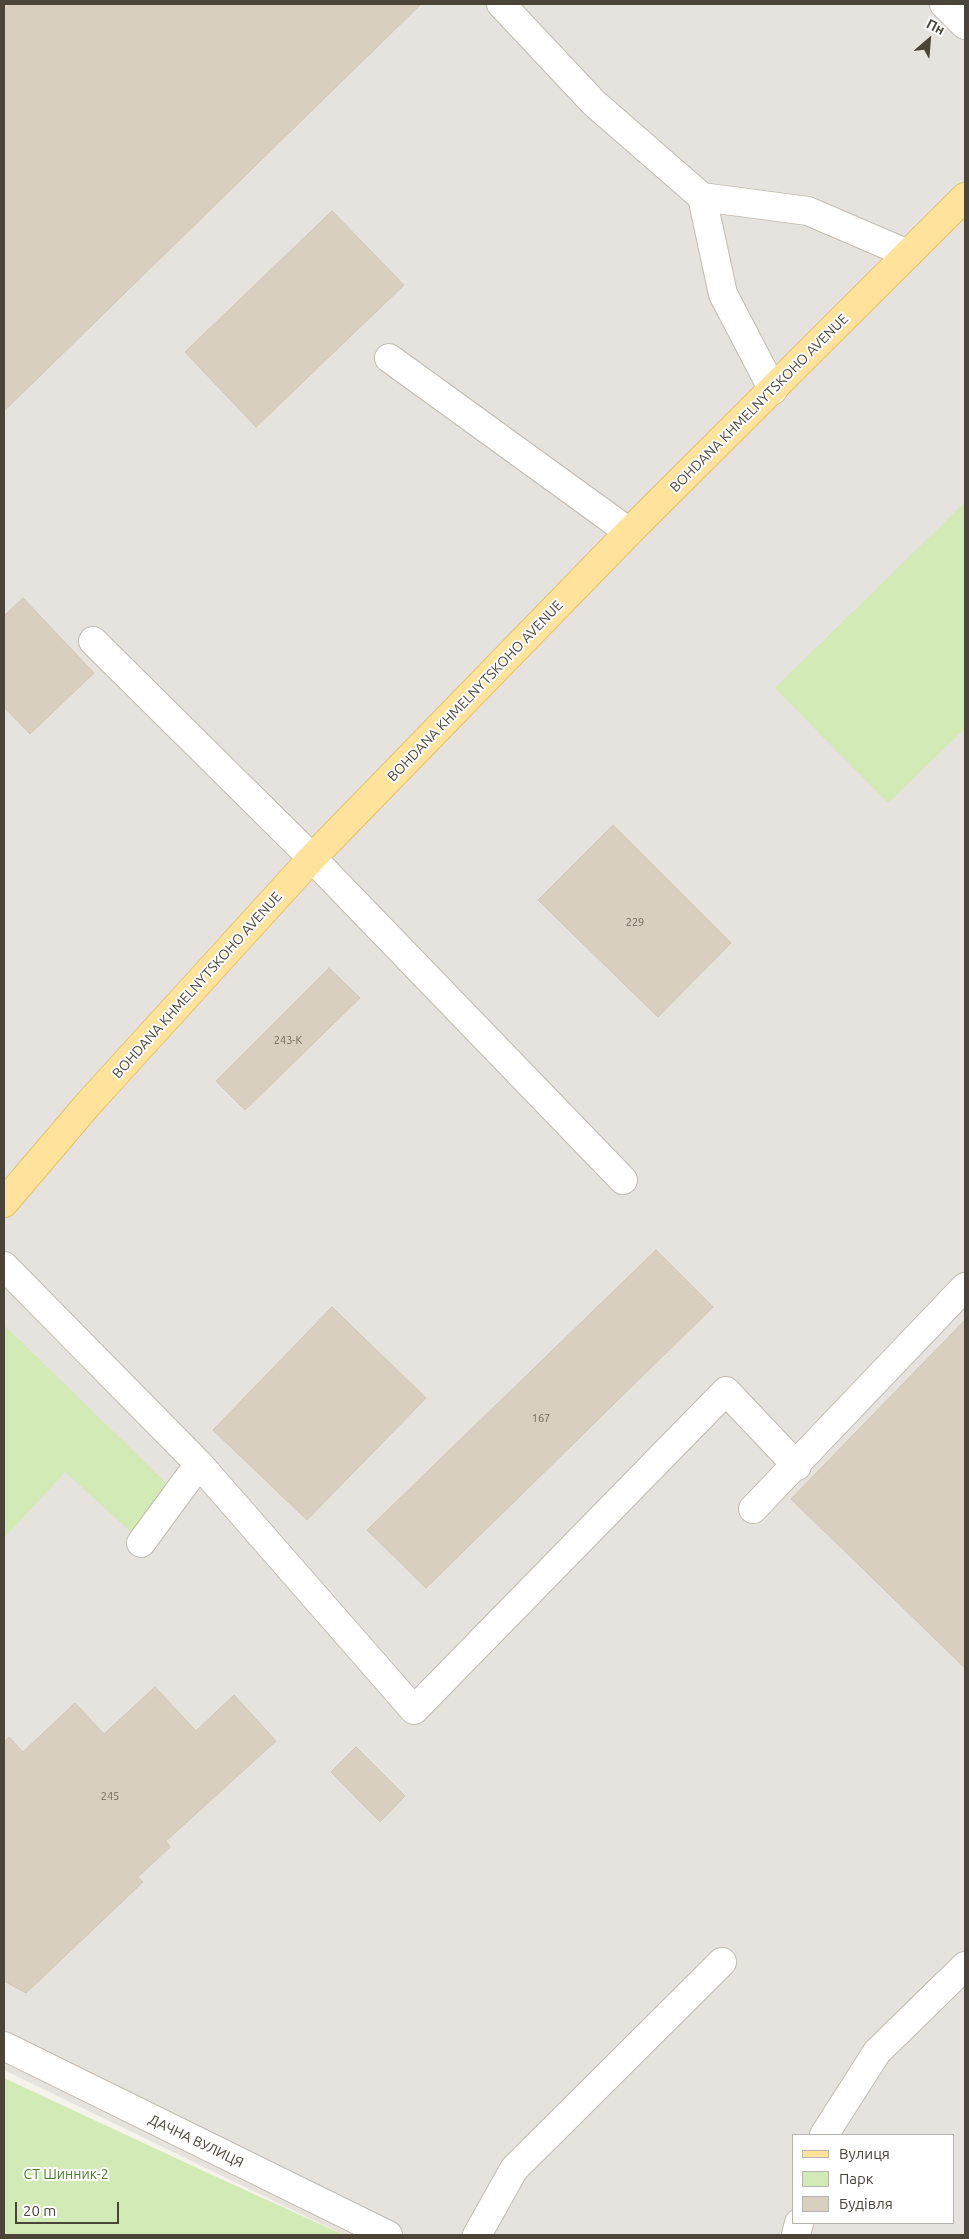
<!DOCTYPE html>
<meta charset="utf-8">
<style>
body{margin:0}
#map{position:relative;width:969px;height:2239px;overflow:hidden;background:#f6f3ec;font-family:Ubuntu,sans-serif}
canvas{display:block}
.frame{position:absolute;inset:0;border:5px solid #4b4439;pointer-events:none}
.legend{position:absolute;left:792px;top:2134px;width:162px;height:90px;box-sizing:border-box;background:#fff;border:1px solid #b7b4b0;margin:0;padding:6px 9px;list-style:none;font-size:15px;color:#4b4439}
.legend li{display:flex;align-items:center;gap:10px;height:25px}
.legend b{width:25px;border:1px solid #b7b4b0}
.north{position:absolute;left:904px;top:15px;width:50px;height:50px;-webkit-text-stroke:4px #fff;paint-order:stroke;rotate:27deg;font-size:14px;font-weight:700;line-height:20px;text-align:center;color:#4b4439}
.north::after{content:'';display:block;margin:auto;width:18px;height:22px;background:#4b4439;clip-path:polygon(50% 0,100% 100%,50% 72%,0 100%)}
.scale{position:absolute;left:15px;top:2202px;width:104px;height:22px;box-sizing:border-box;border:2px solid #4b4439;border-top:0;padding-left:6px;font-size:15px;line-height:18px;white-space:nowrap;color:#4b4439;-webkit-text-stroke:4px #fff;paint-order:stroke}
</style>
<div id="map">
<canvas width="969" height="2239"></canvas>
<div class="frame"></div>
<ul class="legend">
<li><b style="height:6px;background:#ffe39c"></b>Вулиця</li>
<li><b style="height:14px;background:#d2eab5"></b>Парк</li>
<li><b style="height:14px;background:#d8cfc1"></b>Будівля</li>
</ul>
<div class="north">Пн</div>
<div class="scale">20 m</div>
</div>
<script>
const context = document.querySelector('canvas').getContext('2d');
context.lineJoin = 'round';
function paint(path, color) {
  context.fillStyle = color;
  context.fill(path, 'evenodd');
}
function shape(rows) {
  const path = new Path2D();
  for (const r of rows) {
    path.moveTo(r[0], r[1]);
    for (let i = 2; i < r.length; i += 2) path.lineTo(r[i], r[i + 1]);
  }
  return path;
}
function stroke(path, color, width, dash) {
  context.strokeStyle = color;
  context.lineWidth = width;
  context.lineCap = dash ? 'butt' : 'round';
  context.setLineDash(dash || []);
  context.stroke(path);
}
function label(font, color, halo, rows, align = 'center') {
  context.font = font + ' Ubuntu,sans-serif';
  context.lineWidth = 4;
  context.setLineDash([]);
  context.textBaseline = 'middle';
  context.strokeStyle = halo;
  context.fillStyle = color;
  for (const [text, x, y, turn = 0] of rows) {
    context.save();
    context.translate(x, y);
    context.rotate((+turn || 0) * Math.PI / 180);
    context.textAlign = isNaN(turn) ? turn : align;
    if (halo) context.strokeText(text, 0, 0);
    context.fillText(text, 0, 0);
    context.restore();
  }
}
const industrial = shape([
 [4,4,965,4,965,2235,344,2235,4,2070],
 [793,2135,953,2135,953,2223,793,2223]
]);
const green = shape([
 [965,502,965,728,888,803,775,688],
 [4,1325,169,1486,133,1534,65,1472,4,1538],
 [4,2078,210,2174,344,2235,4,2235]
]);
const building = shape([
 [4,4,419,4,420,5,4,411,4,4],
 [332,211,404,285,256,427,185,352,332,211],
 [23,598,94,673,30,734,4,707,4,616,23,598],
 [613,825,731,943,658,1017,538,900,613,825],
 [329,968,360,998,245,1110,216,1081,329,968],
 [656,1250,713,1307,426,1588,367,1530,656,1250],
 [332,1307,426,1398,307,1520,213,1430,332,1307],
 [965,1320,965,1668,791,1499,965,1320],
 [155,1687,196,1731,234,1695,276,1741,166,1841,170,1847,138,1877,143,1882,26,1993,4,1981,4,1742,9,1737,23,1752,75,1703,104,1734,155,1687],
 [356,1747,405,1796,380,1822,331,1772,356,1747]
]);
const minor = shape([
 [501,4,594,103,702,197,808,211,908,254],
 [944,4,965,25],
 [702,197,723,294,773,390],
 [389,358,629,532],
 [93,641,312,858,623,1180],
 [4,1266,199,1464,414,1710,726,1391,797,1466],
 [753,1509,965,1287],
 [141,1543,199,1464],
 [4,2046,388,2235],
 [824,2135,877,2052,965,1966],
 [477,2235,514,2169,722,1962],
 [796,2235,799,2223]
]);
const major = shape([
 [4,1203,89,1103,312,858,629,532,965,197]
]);
const numberNames = [
 ["229",635,922],
 ["243-К",288,1040],
 ["167",541,1418],
 ["245",110,1796]
];
const streetNames = [
 ["BOHDANA KHMELNYTSKOHO AVENUE",759,403,-45],
 ["BOHDANA KHMELNYTSKOHO AVENUE",475,691,-46],
 ["BOHDANA KHMELNYTSKOHO AVENUE",197,985,-48],
 ["ДАЧНА ВУЛИЦЯ",196,2141,26]
];
const parkNames = [
 ["СТ Шинник-2",66,2174]
];
paint(industrial, '#e6e2dd');
paint(green, '#d2eab5');
paint(building, '#d8cfc1');
stroke(building, '#d3c7b4', 1);
stroke(minor, '#c2bbae', 30);
stroke(major, '#e6c16a', 30);
stroke(minor, '#fff', 28);
stroke(major, '#ffe39c', 28);
label('11px', '#6e675b', null, numberNames);
label('14px', '#4b4439', '#fff', streetNames);
label('14px', '#4a7f2a', '#fff', parkNames);
</script>
